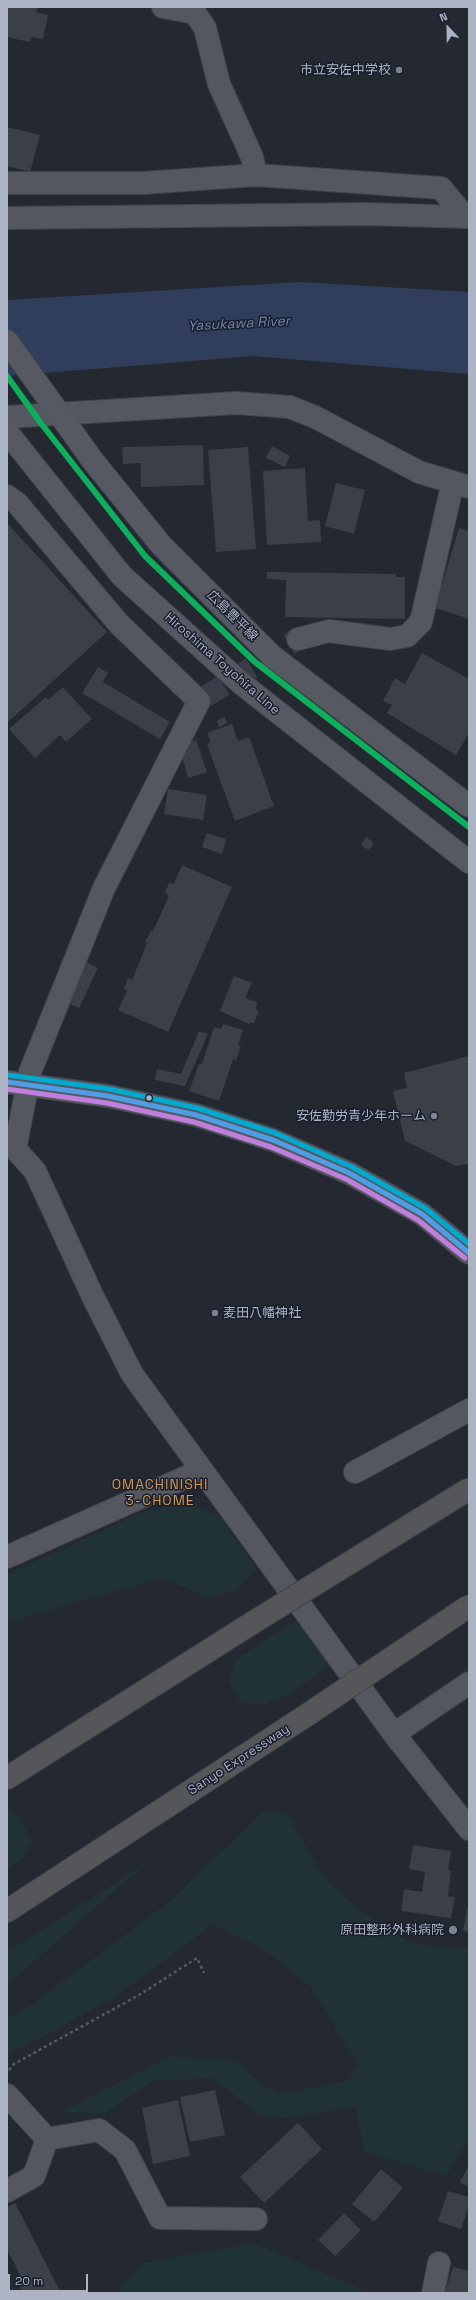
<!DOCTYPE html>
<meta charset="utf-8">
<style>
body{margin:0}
#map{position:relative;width:476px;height:2300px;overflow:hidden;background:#242831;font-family:"Space Grotesk",sans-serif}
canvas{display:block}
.frame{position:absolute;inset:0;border:8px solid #acb3c4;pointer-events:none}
.north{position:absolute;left:428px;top:8px;width:40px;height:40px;-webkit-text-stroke:3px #181e2b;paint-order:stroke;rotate:338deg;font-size:11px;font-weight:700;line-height:16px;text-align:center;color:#acb3c4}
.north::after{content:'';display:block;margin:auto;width:14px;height:18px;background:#acb3c4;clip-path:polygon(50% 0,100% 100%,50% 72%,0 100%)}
.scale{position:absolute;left:8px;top:2274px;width:80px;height:18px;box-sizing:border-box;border:2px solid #acb3c4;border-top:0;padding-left:5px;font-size:12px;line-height:14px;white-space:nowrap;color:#acb3c4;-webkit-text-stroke:3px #181e2b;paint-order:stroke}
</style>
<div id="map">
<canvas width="476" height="2300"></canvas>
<div class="frame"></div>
<div class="north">N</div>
<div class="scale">20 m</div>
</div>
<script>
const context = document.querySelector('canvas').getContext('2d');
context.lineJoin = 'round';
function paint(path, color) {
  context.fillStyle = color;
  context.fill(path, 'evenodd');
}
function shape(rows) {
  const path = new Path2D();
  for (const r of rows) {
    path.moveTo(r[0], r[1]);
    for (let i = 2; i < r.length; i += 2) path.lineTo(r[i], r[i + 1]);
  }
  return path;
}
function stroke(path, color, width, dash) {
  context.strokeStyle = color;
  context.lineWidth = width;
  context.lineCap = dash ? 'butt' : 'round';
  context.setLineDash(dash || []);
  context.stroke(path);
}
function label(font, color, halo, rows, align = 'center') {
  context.font = font + ' "Space Grotesk","Noto Sans JP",sans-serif';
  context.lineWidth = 3;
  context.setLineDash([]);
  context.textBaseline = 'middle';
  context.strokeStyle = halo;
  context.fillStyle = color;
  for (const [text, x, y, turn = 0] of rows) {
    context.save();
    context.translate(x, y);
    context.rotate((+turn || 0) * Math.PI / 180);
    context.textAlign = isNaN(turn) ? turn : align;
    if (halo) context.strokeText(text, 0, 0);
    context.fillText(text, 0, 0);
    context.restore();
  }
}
const green = shape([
 [187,1503,219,1516,257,1569,238,1590,209,1598,163,1578,7,1622,7,1574,145,1511],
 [301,1617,332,1663,291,1693,262,1705,240,1702,228,1682,237,1659],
 [7,1807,18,1814,33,1841,21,1860,7,1869],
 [265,1810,288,1815,324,1878,359,1910,411,1943,469,1950,469,2139,446,2176,365,2152,355,2107,284,2118,261,2116,213,2078,154,2081,104,2114,61,2112,171,2056,235,2061,265,2087,281,2094,347,2081,359,2066,311,1987,259,1946,212,1925,115,1997,37,2040,7,2054,7,2018,22,2012,169,1902],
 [148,1862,39,1957,7,1985,7,1949,23,1942],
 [253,2243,370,2293,116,2293,144,2263]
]);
const water = shape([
 [300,282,469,292,469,374,254,356,7,376,7,300]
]);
const building = shape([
 [7,7,38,7,36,12,48,15,43,39,31,37,30,42,7,37],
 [7,127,40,135,30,172,7,166],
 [203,445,204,485,141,487,141,463,123,464,122,447],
 [272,446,290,456,285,467,266,458],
 [248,447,256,549,216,552,208,450],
 [305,468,308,521,320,520,321,542,267,545,263,471],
 [336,483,365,490,354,534,325,526],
 [8,524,107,632,7,723,7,525],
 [459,528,469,531,469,619,435,608],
 [267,572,396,574,396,577,405,577,405,619,285,617,286,580,267,579],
 [422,653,469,679,469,733,456,755,387,713,392,705,383,701,395,678,405,684],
 [98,667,108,673,103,682,170,722,160,739,82,693],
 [63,687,92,719,66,742,60,735,35,758,9,729,46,697,48,700],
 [225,717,227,723,219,727,217,720],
 [232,724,238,741,249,737,274,806,235,821,207,744,211,742,207,733],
 [196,740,207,772,188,778,181,753,183,744],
 [168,789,207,795,203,820,164,814],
 [207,833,226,839,222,854,202,847],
 [366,837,374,843,369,850,361,845],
 [182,865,232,887,168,1032,118,1010,127,991,124,989,128,978,132,980,147,943,145,942,151,931,153,931,169,896,165,893,169,883,174,884],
 [84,961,98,968,79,1008,66,1002],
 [234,976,252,983,245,998,257,1002,256,1009,259,1011,254,1023,250,1022,249,1024,220,1011],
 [223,1024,243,1030,238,1045,241,1046,236,1060,233,1059,219,1101,189,1091,199,1064,202,1064,214,1027,221,1029],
 [199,1031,208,1034,185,1086,155,1080,157,1069,181,1074],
 [469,1056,469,1164,456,1166,405,1141,393,1091,407,1088,404,1073],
 [413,1845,451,1851,448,1870,451,1871,448,1896,455,1897,451,1918,401,1911,404,1889,422,1892,425,1872,409,1869],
 [468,1905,469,1905,469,1932,463,1931],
 [215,2090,225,2135,190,2142,180,2097],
 [178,2100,190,2156,153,2164,142,2108],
 [298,2123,322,2149,264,2203,240,2177],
 [469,2165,469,2187,460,2182],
 [381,2169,403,2188,374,2222,352,2204],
 [448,2191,469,2197,469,2205,461,2229,438,2221],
 [15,2203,61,2293,23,2293,18,2283,23,2280,7,2250,7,2207],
 [344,2213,361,2230,335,2256,318,2240],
 [453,2267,469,2271,469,2293,445,2293]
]);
const minorTunnel = shape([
 [205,697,298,639]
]);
const path = shape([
 [9,2070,14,2064,139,1995,197,1958,204,1973]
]);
const minor = shape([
 [163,7,195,13,205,28,219,84,252,157,256,175],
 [7,183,143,183,256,175,441,188,465,217],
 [7,417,236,403,290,407,315,417,419,472,469,487],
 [7,496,17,503,119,624,199,701,104,888,30,1072,15,1149,35,1171,93,1297,132,1374,394,1734,469,1829],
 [298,639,329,631,390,639,407,636,421,622,453,482],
 [355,1472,469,1410],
 [7,1557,202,1470],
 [394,1734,469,1683],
 [7,2095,47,2139],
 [47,2139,99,2130,125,2150,160,2218,256,2219],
 [7,2191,34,2176,47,2139],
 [433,2293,439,2263]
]);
const tertiary = shape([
 [7,218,366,214,469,217]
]);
const primary = shape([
 [7,341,93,461,161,545,272,656,469,806],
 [7,432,122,576,242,684,469,862],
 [7,1082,108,1096,196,1115,273,1140,349,1173,422,1214,469,1253]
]);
const motorway = shape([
 [7,1778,257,1620],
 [7,1911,310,1713]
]);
const motorwayBridge = shape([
 [257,1620,469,1489],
 [310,1713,469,1606]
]);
const bus1 = shape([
 [7,1082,108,1096,196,1115,273,1140,349,1173,422,1214,469,1253]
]);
const bus2 = shape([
 [7,1089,107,1103,194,1122,271,1147,346,1179,418,1220,465,1258]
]);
const bus3 = shape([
 [8,1075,109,1089,197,1108,275,1133,352,1167,425,1208,469,1244]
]);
const metro1 = shape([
 [7,376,40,422,145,556,255,662,469,827]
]);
const markers = [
 [399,70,4,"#7c8291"],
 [149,1098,3.5,"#acb3c4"],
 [434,1116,4,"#7c8291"],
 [215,1313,4,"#7c8291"],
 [453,1930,5,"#7c8291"]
];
const poiNames = [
 ["市立安佐中学校",391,70],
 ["安佐勤労青少年ホーム",426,1116],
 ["麦田八幡神社",223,1313,"left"],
 ["原田整形外科病院",444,1930]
];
const streetNames = [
 ["広島豊平線",232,616,45],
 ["Hiroshima Toyohira Line",222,664,41],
 ["Sanyo Expressway",239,1760,-33]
];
const waterNames = [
 ["Yasukawa River",239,324,-3]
];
const neighbourhoodNames = [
 ["OMACHINISHI",160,1485],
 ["3-CHOME",160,1501]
];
paint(green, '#213237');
paint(water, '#303e5b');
paint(building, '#3b3f48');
stroke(minorTunnel, '#383d47', 22, [22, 11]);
stroke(minor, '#40434a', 24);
stroke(tertiary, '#40434a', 24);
stroke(primary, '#41454e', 24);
stroke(motorway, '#40444d', 24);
stroke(path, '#565b63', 2.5, [3, 3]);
stroke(minor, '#545760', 22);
stroke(tertiary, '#545760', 22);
stroke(primary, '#565962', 22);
stroke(motorway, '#545659', 22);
stroke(motorwayBridge, '#40444d', 24, []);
stroke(motorwayBridge, '#545659', 22);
stroke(bus1, '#4d9ee5', 5);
stroke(bus2, '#c07fdc', 5);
stroke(bus3, '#00a9ce', 5);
stroke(metro1, '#0daf5c', 6);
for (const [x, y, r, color] of markers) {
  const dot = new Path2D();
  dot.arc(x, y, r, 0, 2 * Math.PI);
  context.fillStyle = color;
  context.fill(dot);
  stroke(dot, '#181e2b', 1.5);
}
label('13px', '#acb3c4', '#181e2b', poiNames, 'right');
label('13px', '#acb3c4', '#181e2b', streetNames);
label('italic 14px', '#7386ae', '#181e2b', waterNames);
context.letterSpacing = '1px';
label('14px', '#d79955', '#181e2b', neighbourhoodNames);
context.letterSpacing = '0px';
</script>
